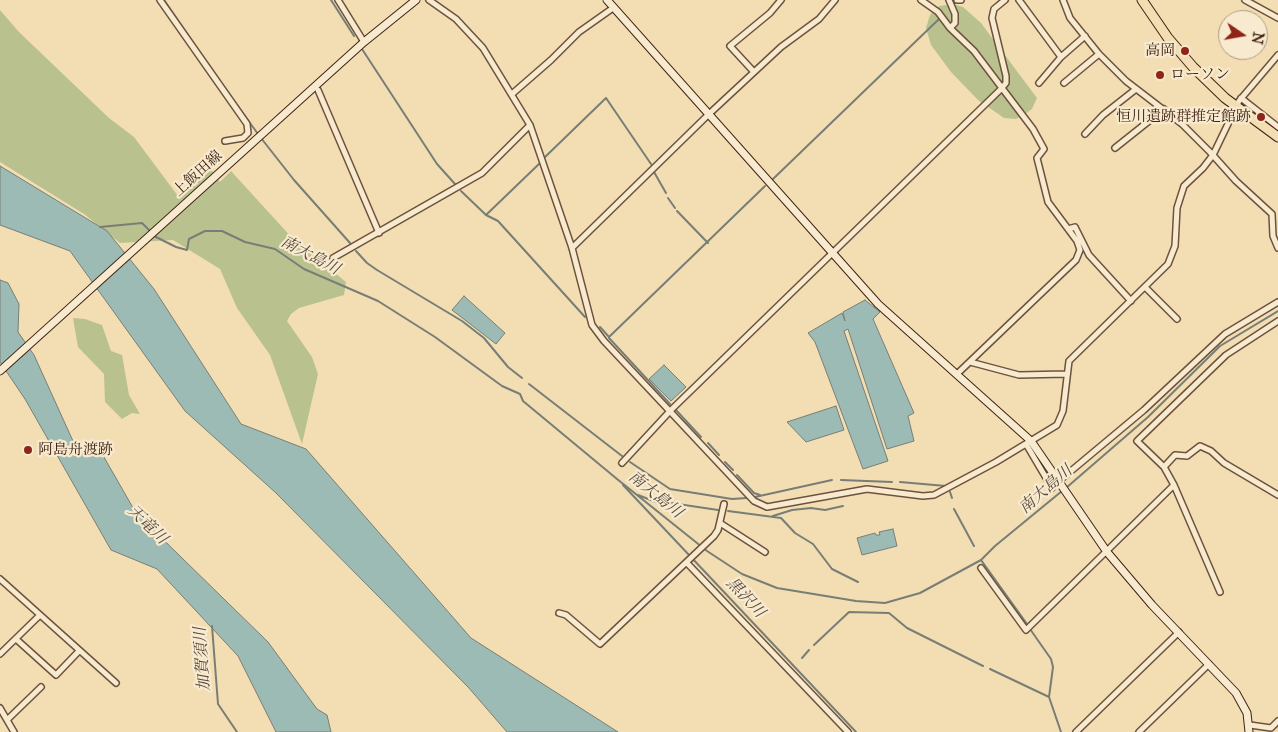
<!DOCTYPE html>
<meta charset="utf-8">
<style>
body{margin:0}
#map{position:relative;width:1278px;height:732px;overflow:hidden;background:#f3deb4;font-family:"IM FELL Great Primer",serif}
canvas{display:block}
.north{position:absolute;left:1218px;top:10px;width:50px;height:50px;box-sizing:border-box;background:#f7eace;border:1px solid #ae9a84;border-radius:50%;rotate:102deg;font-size:14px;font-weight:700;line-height:20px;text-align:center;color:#402316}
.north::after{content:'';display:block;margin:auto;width:18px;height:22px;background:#8f2418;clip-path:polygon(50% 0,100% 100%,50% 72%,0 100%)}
</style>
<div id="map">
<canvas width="1278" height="732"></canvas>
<div class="north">N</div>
</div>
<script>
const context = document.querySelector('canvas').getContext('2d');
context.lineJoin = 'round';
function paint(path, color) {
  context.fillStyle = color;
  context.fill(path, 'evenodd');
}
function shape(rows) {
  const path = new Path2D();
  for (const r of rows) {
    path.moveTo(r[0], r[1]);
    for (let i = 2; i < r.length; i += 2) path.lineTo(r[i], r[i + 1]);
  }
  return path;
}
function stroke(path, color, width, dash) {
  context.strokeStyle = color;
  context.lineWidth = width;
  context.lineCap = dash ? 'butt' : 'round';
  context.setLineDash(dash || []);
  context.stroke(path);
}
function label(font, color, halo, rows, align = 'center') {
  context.font = font + ' "IM FELL Great Primer","Noto Serif JP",serif';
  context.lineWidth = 4.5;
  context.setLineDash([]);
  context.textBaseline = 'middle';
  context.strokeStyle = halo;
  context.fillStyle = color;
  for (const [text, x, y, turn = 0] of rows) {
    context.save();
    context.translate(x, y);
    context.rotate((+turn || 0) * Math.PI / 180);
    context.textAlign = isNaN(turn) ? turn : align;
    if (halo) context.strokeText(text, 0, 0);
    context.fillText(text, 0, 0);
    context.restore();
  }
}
const green = shape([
 [953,4,963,7,981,23,1037,98,1032,109,1024,115,1016,119,1004,118,978,100,951,72,931,45,926,28,930,15,939,6],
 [0,10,19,32,109,118,134,137,178,196,211,169,220,182,231,171,294,240,346,282,344,295,299,308,291,314,287,321,312,357,318,374,302,444,270,355,237,308,220,269,173,240,120,243,84,214,0,162],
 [73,318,85,319,102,325,111,351,122,355,129,395,140,414,132,413,122,419,105,402,104,374,78,347]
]);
const water = shape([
 [0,166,107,231,154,289,241,424,306,449,471,638,618,732,507,732,468,687,276,493,185,411,70,251,0,225,0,166],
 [0,280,8,283,19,304,18,332,34,355,73,441,101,452,136,513,268,642,317,709,327,715,331,732,276,732,238,656,157,569,111,550,25,399,0,362,0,280],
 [464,296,505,333,496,344,452,310,464,296],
 [865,300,880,312,873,319,914,413,908,416,914,441,887,449,848,329,844,331,888,461,863,469,815,342,808,333,842,313,845,321,843,312,865,300],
 [664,365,686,387,671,401,649,379,664,365],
 [836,406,844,430,806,442,787,422,836,406],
 [893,529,897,546,862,555,857,538,875,533,876,535,880,535,879,532,893,529]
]);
const stream = shape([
 [164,0,192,41],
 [331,0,354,36],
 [196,47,213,71],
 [362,49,437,164,455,184],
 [226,90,258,134],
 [261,138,294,180,350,243],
 [544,158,606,98,651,164],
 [654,172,666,193],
 [773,179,939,19],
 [461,191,486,215,498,221,585,317],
 [668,198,675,208],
 [677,211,708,243],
 [486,215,540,163],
 [100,227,142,223,151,232],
 [154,236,176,247,187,250,189,239,205,231,222,231,245,242,275,249,304,269,378,301,435,337,502,386,520,394,523,401,617,479,707,551,742,574,777,588,856,601,885,603,920,593,981,560,995,546,1062,491],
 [356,251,367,263,377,270,462,321,484,338,508,367,522,378],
 [600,327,609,337,765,186],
 [609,338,670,404],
 [529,384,622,456],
 [675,409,701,437],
 [708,443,719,455],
 [630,462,670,489,732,499,747,498],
 [725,462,733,470],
 [737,475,754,493,760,495],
 [841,480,892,482],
 [900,482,946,486],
 [623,485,856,732],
 [1066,488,1148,417,1220,346,1278,311],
 [950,492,952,498],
 [638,495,661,504,671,503,718,510],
 [755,497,832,480],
 [954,509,974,546],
 [728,511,781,518,795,533,813,544,832,569,858,582],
 [773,516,792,510,811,508,825,510,843,506],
 [981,560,1027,624],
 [212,626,218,704,237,732],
 [1030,629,1051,659,1053,667,1049,697,1061,732],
 [814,645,849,612,889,613,907,628,983,666],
 [802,658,809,650],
 [990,669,1049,697]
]);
const street = shape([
 [160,0,247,124,248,133,243,138,225,141],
 [338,0,364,42],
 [429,0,456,19,483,48,530,125,572,248,592,325,604,341,754,501,767,507,867,489,923,496,934,495,996,462,1057,425,1063,411,1069,361,1168,264,1175,246,1177,208,1184,186,1203,168,1213,155,1239,101,1278,55],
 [921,0,938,12,950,28,974,51,1033,129,1044,149,1037,158,1048,202,1077,241,1080,250,1076,260,957,374],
 [949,0,955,14,955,23,950,28],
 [957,0,961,0],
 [1019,0,1061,57],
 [1063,0,1070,18,1099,54,1126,81,1182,124,1210,152,1236,181,1272,214,1273,236,1278,248],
 [1245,0,1278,18],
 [754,72,730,46,770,13,781,0],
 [1039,83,1061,57,1085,36],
 [1064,83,1099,54],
 [318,90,379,233],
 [512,94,551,60,579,32,613,8],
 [1241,98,1278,127],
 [1085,134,1103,115,1136,89],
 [1115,148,1164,109],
 [1068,229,1075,227,1089,255,1131,301],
 [572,248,709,114,781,47,819,19,835,0],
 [333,258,482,173,530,125],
 [1146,288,1177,319],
 [970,362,1019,375,1066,374],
 [1026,444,1052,488],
 [622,463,671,410,1001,89,1006,83,1006,76,992,18,994,9,1005,0],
 [1164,467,1175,455,1187,456,1200,446,1211,451,1224,463,1278,495],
 [1059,481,1144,410,1225,334,1278,302],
 [1174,485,1220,592],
 [720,523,765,552],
 [687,563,848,732],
 [981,568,1026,630,1174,485,1164,467,1137,441,1226,355,1278,321],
 [0,579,116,683],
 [559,613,566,615,600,644,714,536,718,530,724,504],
 [16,639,56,675,79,651],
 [0,654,40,615],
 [0,708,14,732],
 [7,720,41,687],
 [1250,725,1271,728,1278,721],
 [1076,732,1179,632],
 [1139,732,1209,664]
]);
const secondary = shape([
 [607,0,878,304,1031,441,1107,552,1152,605,1236,693,1247,713,1249,732],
 [0,371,364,42,416,0]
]);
const highway = shape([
 [1142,0,1168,38,1193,67,1225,98,1278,137]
]);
const markers = [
 [1185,51,5,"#8f2418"],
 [1160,75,5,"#8f2418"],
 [1261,117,5,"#8f2418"],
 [28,450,5,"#8f2418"]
];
const poiNames = [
 ["高岡",1175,51],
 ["ローソン",1170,75,"left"],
 ["恒川遺跡群推定館跡",1251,117],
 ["阿島舟渡跡",38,450,"left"]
];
const streetNames = [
 ["上飯田線",198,174,-42]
];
const waterNames = [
 ["南大島川",310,256,28],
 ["南大島川",1046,490,-41],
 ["南大島川",655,495,39],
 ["天竜川",147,525,44],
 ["黒沢川",745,598,47],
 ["加賀須川",203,659,-94]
];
paint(green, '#b9c28f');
paint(water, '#9dbbb5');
stroke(water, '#787e75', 1);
stroke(stream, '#787e75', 2);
stroke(street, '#6d523e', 8);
stroke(secondary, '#402316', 9);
stroke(highway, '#402316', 11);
stroke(street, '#f7eace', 5);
stroke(secondary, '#f7eace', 7);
stroke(highway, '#f3deb4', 9);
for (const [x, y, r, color] of markers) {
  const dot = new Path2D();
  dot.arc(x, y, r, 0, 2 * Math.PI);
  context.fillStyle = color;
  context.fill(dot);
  stroke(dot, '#f7eace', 2);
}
label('15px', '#402316', '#f7eace', poiNames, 'right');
label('15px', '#402316', '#f7eace', streetNames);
label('italic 16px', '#57493e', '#f7eace', waterNames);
</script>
